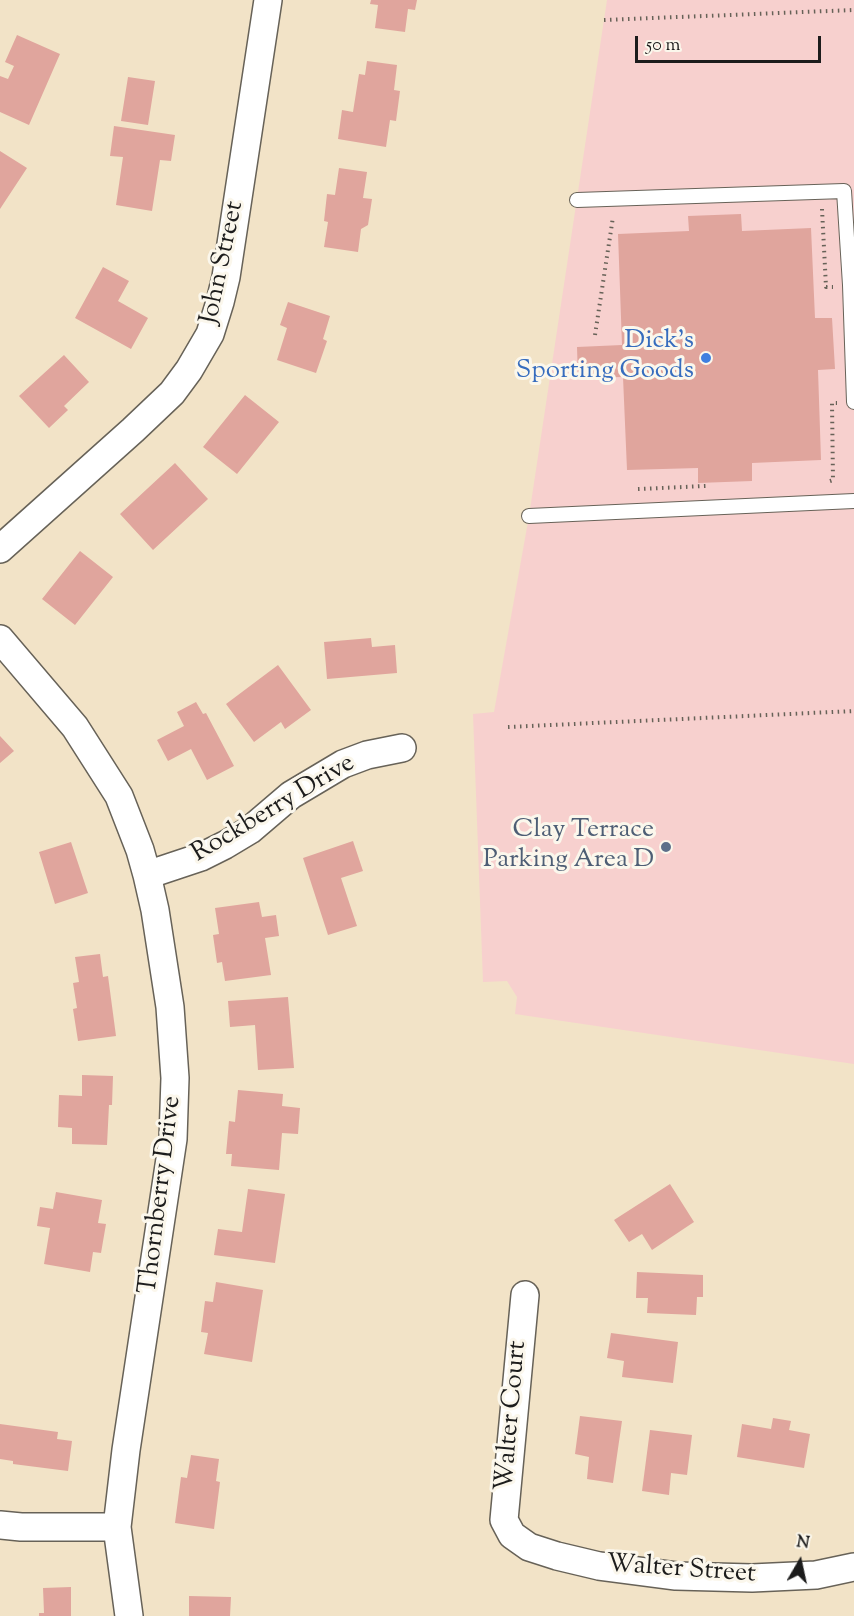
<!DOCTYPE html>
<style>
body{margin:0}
#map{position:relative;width:854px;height:1616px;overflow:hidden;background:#f2e3c7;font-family:"Sorts Mill Goudy",serif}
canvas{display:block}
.north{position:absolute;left:770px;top:1532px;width:60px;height:60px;-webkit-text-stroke:4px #fbf7ec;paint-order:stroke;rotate:9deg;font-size:16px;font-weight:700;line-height:24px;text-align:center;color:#1c1c1c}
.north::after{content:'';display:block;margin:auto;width:21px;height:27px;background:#1c1c1c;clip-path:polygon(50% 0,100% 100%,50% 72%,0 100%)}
.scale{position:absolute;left:635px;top:36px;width:186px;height:27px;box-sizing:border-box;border:3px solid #1c1c1c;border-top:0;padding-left:8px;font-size:18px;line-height:21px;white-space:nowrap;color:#1c1c1c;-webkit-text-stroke:4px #fbf7ec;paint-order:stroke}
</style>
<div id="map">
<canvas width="854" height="1616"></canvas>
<div class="north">N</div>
<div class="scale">50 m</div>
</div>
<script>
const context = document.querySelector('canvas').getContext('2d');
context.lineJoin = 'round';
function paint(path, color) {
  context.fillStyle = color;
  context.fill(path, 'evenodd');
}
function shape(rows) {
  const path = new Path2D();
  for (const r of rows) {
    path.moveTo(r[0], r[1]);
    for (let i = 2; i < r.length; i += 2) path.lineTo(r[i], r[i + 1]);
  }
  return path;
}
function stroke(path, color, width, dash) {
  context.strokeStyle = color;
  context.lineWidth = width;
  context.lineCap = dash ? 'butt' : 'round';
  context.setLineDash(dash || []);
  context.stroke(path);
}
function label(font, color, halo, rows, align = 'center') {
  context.font = font + ' "Sorts Mill Goudy",serif';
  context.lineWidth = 6;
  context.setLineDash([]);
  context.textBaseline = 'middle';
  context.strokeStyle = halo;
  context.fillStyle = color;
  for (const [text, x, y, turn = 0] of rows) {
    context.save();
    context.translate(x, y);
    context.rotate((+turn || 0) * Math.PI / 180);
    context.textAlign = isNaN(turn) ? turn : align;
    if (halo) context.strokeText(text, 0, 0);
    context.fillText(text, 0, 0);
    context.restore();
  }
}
const built = shape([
 [607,0,854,0,854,1064,515,1014,517,997,507,981,483,982,473,714,494,712,529,516]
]);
const building = shape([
 [371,0,417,0,415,10,408,9,405,32,375,28,378,5,370,4],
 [17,35,60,54,29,125,0,112,0,76,8,79,14,66,5,62],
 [367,61,397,65,394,90,400,91,396,121,390,120,386,147,338,139,342,110,353,112,359,74,365,75],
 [128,77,155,81,148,125,121,121],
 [114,126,175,135,171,161,160,160,152,211,116,205,123,157,110,156],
 [0,151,27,168,0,209],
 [339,168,367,172,363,198,372,199,368,225,361,229,358,252,324,247,328,222,324,221,327,194,335,195],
 [741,214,742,231,811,228,815,318,832,318,835,369,818,370,821,460,752,463,752,481,698,483,698,468,627,470,623,377,578,378,577,347,622,345,618,234,689,231,688,216],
 [103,267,129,281,118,301,148,318,131,349,75,318],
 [288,302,330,316,323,339,327,341,316,373,277,360,287,328,280,325],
 [64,355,89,382,64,406,68,410,49,428,19,396],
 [245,395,279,422,237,474,203,447],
 [175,463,208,499,153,550,120,514],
 [80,551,113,577,75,625,42,599],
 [371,638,372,647,395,645,397,673,327,679,324,642],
 [278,665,311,710,285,729,281,722,254,742,226,704],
 [196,702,203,714,206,713,234,766,207,780,191,749,168,761,157,740,184,726,177,712],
 [0,736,14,751,0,763],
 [353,841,363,871,341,878,357,926,328,935,303,858],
 [71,842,88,893,55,904,39,852],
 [259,902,262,917,276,915,279,936,265,938,271,975,225,981,222,962,217,963,213,935,219,934,215,908],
 [100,954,103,977,108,976,116,1036,78,1041,73,1009,77,1008,73,983,79,982,75,957],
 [288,997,294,1068,258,1070,255,1025,230,1027,228,1001],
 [82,1075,113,1076,112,1105,109,1105,107,1145,72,1144,72,1128,58,1127,59,1095,82,1096],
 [238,1090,283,1094,282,1106,300,1108,298,1134,282,1133,279,1170,231,1166,232,1154,226,1154,229,1121,235,1122],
 [670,1184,694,1222,652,1250,642,1234,629,1242,614,1220],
 [248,1189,285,1194,275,1263,214,1255,218,1229,242,1232],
 [56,1192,102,1200,98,1223,106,1224,101,1253,93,1252,90,1272,44,1264,50,1228,37,1226,40,1207,53,1209],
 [637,1272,703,1275,703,1297,697,1297,696,1315,647,1313,648,1298,636,1298],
 [216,1282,263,1290,252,1362,204,1354,208,1333,201,1332,205,1301,213,1302],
 [611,1333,678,1342,673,1383,622,1377,624,1361,607,1358],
 [580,1416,622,1421,613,1483,587,1479,589,1457,575,1454],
 [773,1418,791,1421,789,1430,810,1434,804,1468,737,1457,742,1424,771,1429],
 [0,1424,58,1432,57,1439,72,1441,68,1471,13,1464,13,1461,0,1459],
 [650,1430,692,1435,687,1475,671,1473,669,1495,642,1491],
 [191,1455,219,1459,216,1481,220,1482,214,1529,175,1523,181,1477,187,1478],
 [71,1587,71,1616,39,1616,39,1613,44,1613,43,1588],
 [189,1596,231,1597,230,1616,189,1616]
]);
const path = shape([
 [604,20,854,10],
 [822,209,826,287,833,287],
 [595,335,613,217],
 [830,481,833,480,832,403,837,403],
 [638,489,706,486],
 [508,727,854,711]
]);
const service = shape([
 [577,200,844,191,850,285,854,402],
 [529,516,854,501]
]);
const minor = shape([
 [0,549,133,430,172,393,189,370,210,334,220,302,226,277,268,0],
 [0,639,75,727,119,796,140,850,147,875,155,910,170,1007,175,1078,173,1139,126,1450,117,1527,129,1616],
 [147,875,201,857,225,845,250,830,291,795,343,764,367,755,402,748],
 [525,1295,504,1520,512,1535,529,1547,557,1556,599,1566,676,1576,752,1578,816,1575,854,1567],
 [0,1525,21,1527,117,1527]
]);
const markers = [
 [706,358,6,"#3f7fe0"],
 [666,847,6,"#5c6f8a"]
];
const streetNames = [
 ["John Street",224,263,-78],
 ["Rockberry Drive",274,810,-31],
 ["Thornberry Drive",162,1195,-83],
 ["Walter Court",513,1416,-85],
 ["Walter Street",681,1571,4]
];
const shopNames = [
 ["Dick's",694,343],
 ["Sporting Goods",694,373]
];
const serviceNames = [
 ["Clay Terrace",654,832],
 ["Parking Area D",654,862]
];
paint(built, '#f7d0ce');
paint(building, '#e0a59d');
stroke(service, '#676258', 16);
stroke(minor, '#676258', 30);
stroke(path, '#676258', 4, [1.5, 4.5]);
stroke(service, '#fff', 14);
stroke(minor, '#fff', 27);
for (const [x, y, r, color] of markers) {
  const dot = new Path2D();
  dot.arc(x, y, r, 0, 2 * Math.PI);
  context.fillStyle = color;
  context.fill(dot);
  stroke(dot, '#fbf7ec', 2);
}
label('26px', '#1c1c1c', '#fbf7ec', streetNames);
label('26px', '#366cbe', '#fbf7ec', shopNames, 'right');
label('26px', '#4e5e75', '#fbf7ec', serviceNames, 'right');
</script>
